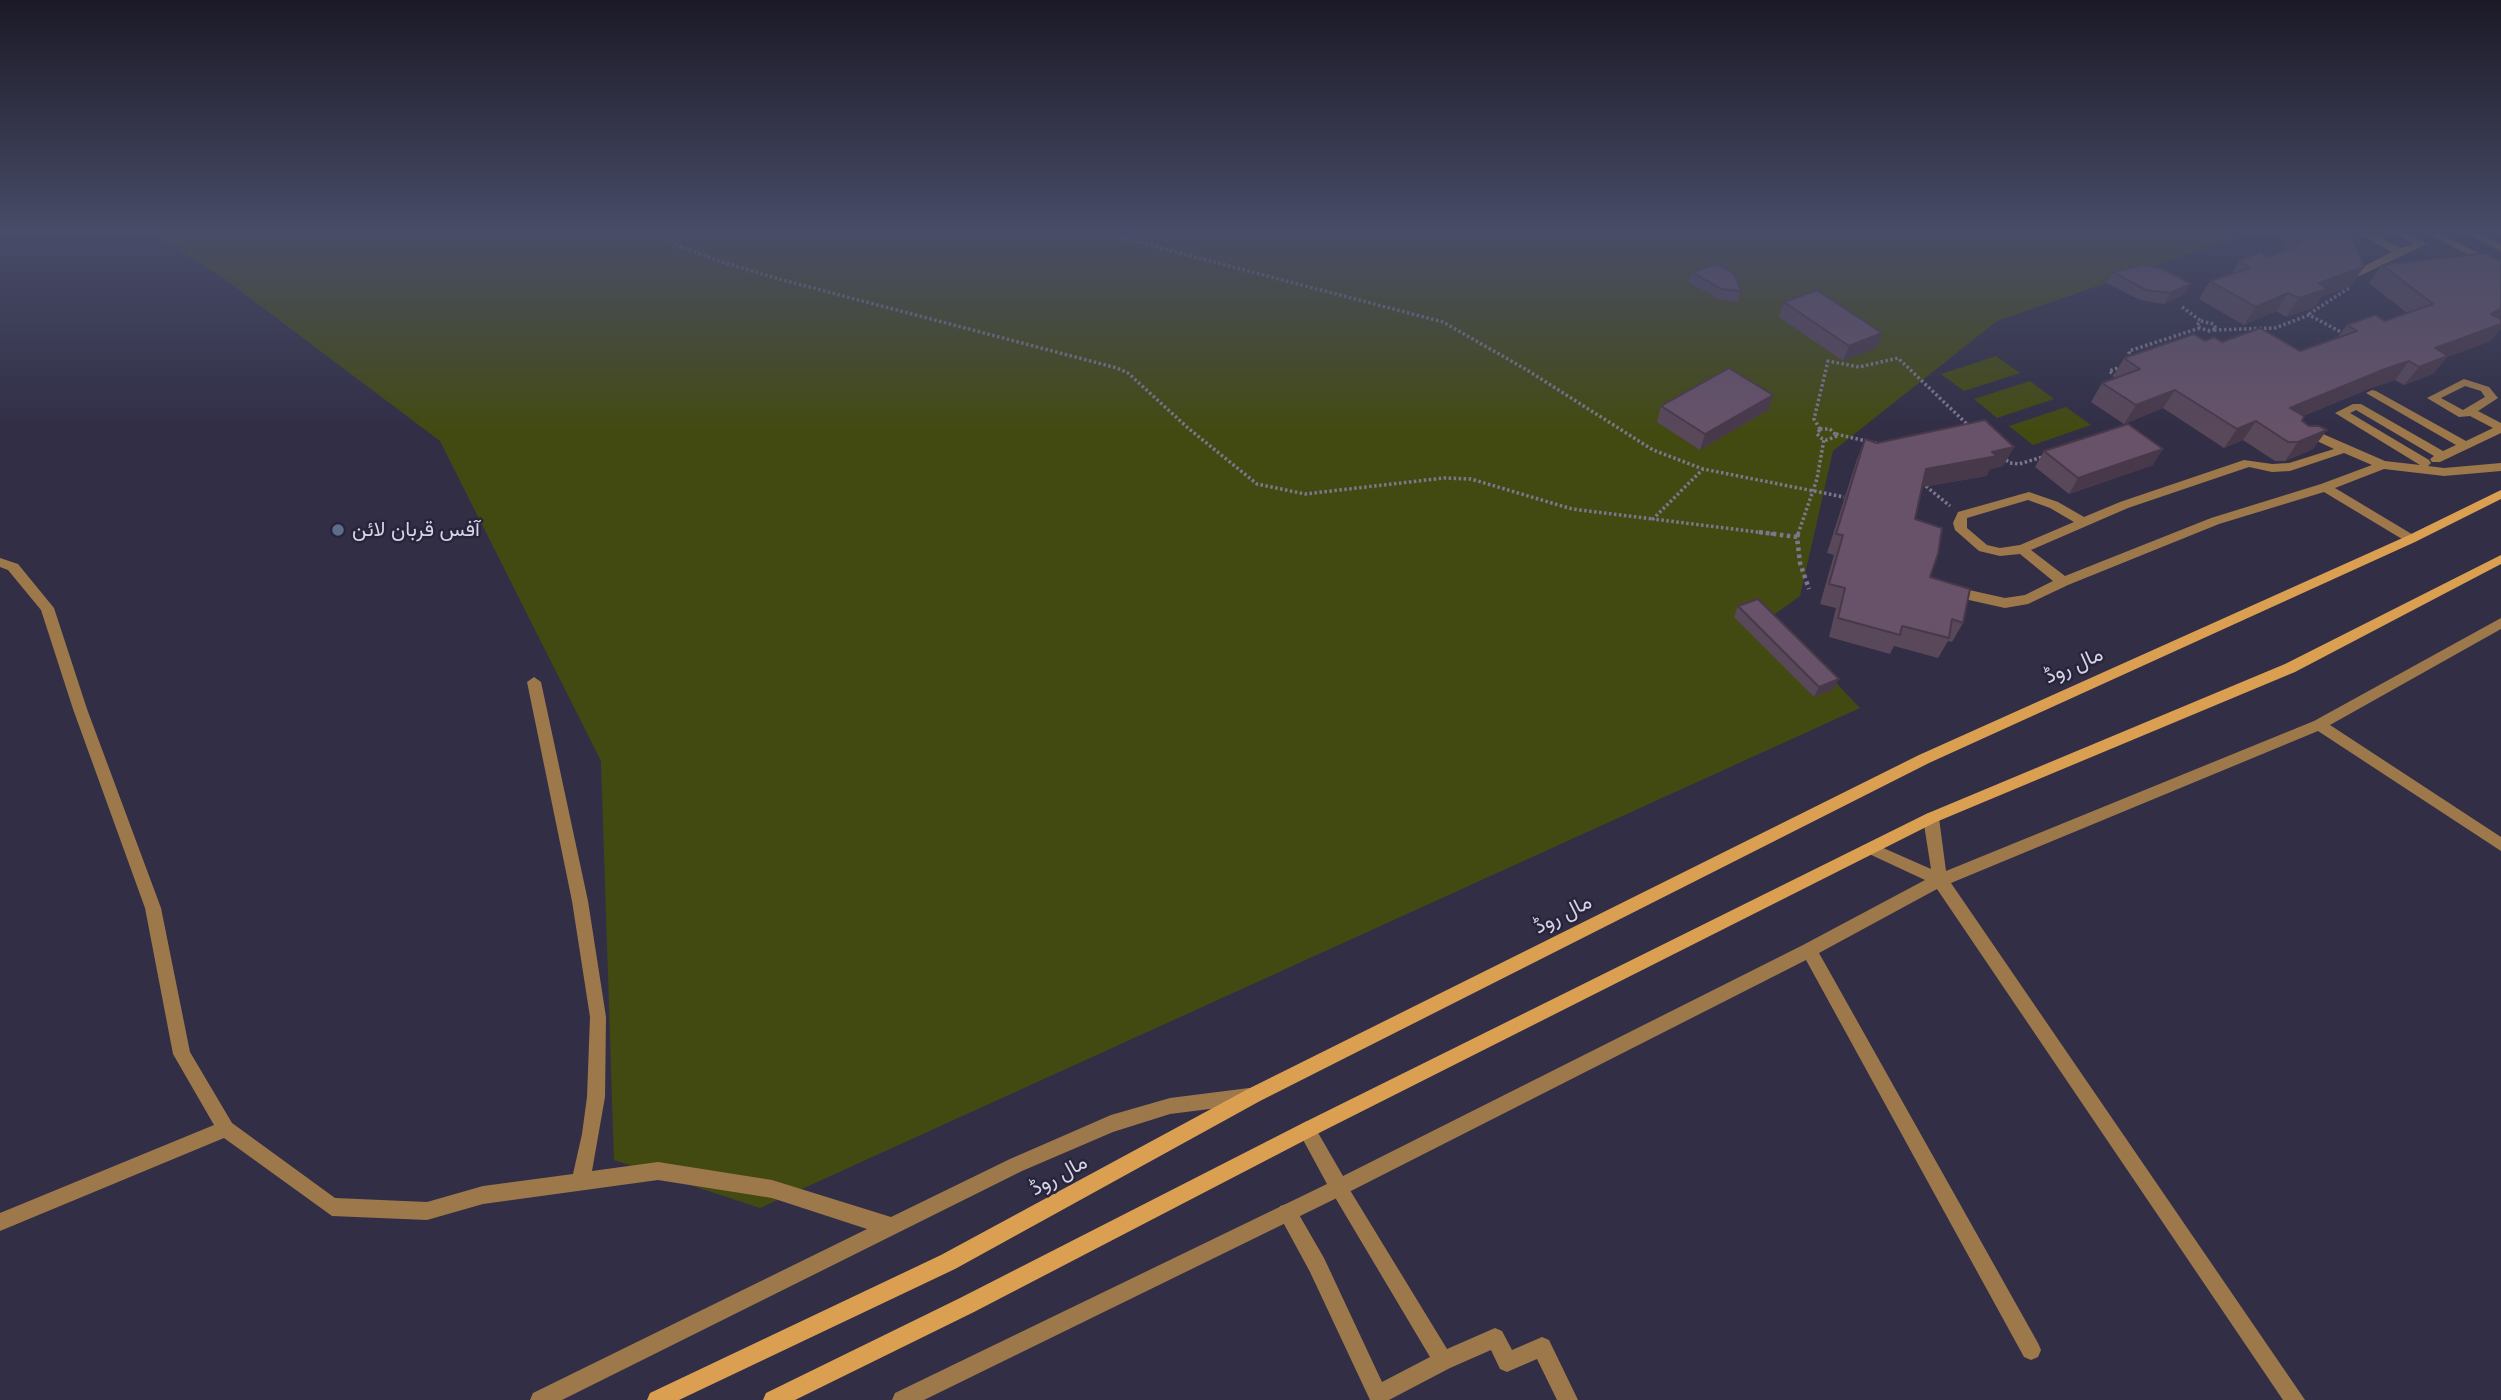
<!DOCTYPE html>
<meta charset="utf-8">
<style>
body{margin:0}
canvas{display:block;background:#312e46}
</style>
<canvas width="2501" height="1400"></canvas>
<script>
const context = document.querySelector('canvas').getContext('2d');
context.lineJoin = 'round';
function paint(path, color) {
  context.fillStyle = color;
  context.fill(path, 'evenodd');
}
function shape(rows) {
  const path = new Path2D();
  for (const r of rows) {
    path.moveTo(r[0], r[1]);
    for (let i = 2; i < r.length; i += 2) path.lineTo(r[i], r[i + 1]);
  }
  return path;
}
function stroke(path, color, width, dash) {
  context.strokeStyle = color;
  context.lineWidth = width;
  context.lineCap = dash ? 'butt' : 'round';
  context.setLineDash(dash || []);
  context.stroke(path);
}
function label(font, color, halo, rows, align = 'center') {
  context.font = font + ' "Space Grotesk",Vazirmatn,sans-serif';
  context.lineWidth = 5;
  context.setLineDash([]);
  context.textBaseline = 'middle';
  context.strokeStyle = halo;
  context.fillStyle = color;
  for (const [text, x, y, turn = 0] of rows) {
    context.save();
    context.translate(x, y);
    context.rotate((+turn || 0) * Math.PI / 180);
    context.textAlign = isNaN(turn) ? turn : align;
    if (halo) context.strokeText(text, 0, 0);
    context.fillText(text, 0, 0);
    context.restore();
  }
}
const green = shape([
 [155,234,2247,234,1997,321,1833,451,1800,596,1772,616,1860,708,760,1208,614,1160,601,761,440,441,226,280],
 [1996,356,2020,373,1964,391,1941,374],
 [2030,381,2054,399,1997,418,1974,399],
 [2066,407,2091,425,2033,445,2009,426]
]);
const pathFar1 = shape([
 [658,234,679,246,716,260,779,279,1117,368,1128,373,1188,428,1257,484,1305,494,1444,478,1471,479,1572,509,1653,519],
 [1107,234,1443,322,1527,370,1653,450,1703,469],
 [2182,307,2201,321],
 [2309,314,2349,288],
 [2201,321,2214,324,2216,329,2210,331,2200,328,2197,325,2201,321],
 [2214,330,2275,328,2309,315,2341,332],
 [2130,359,2129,351,2200,328],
 [2116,376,2109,371,2124,366],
 [1820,429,1814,419,1828,361,1859,367,1898,358,1970,427],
 [1820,429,1830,429,1837,436,1827,440,1821,438,1817,434,1820,429],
 [1836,434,1879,444],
 [2002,457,2010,463,2019,464,2046,456],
 [1922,483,1950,506],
 [1773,534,1653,519,1703,469,1844,497],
 [1798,534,1817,479,1824,439]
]);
const path = shape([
 [1759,532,1797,537,1800,563,1809,589],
 [1797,537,1799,532]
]);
const service = shape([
 [2360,234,2372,234,2401,248,2414,244,2397,234,2409,234,2427,244,2355,278,2350,275,2351,273,2392,252,2360,234],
 [2427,234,2439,234,2501,264,2501,271,2427,234],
 [2464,379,2489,387,2498,398,2478,411,2501,423,2501,433,2440,462,2432,462,2430,459,2434,456,2356,410,2350,413,2429,460,2431,463,2428,466,2444,468,2501,463,2501,471,2444,476,2384,469,2335,488,2415,536,2417,539,2415,542,2407,542,2324,492,2219,524,2068,585,2028,604,2005,608,1951,596,1944,591,1951,586,2005,598,2025,595,2053,581,2020,554,2000,556,1979,551,1955,530,1953,523,1958,512,2029,492,2058,502,2084,517,2120,502,2244,460,2272,464,2289,463,2334,449,2317,441,2301,440,2301,434,2305,433,2323,434,2385,461,2420,465,2335,413,2353,404,2361,404,2443,451,2456,445,2366,393,2372,390,2376,391,2466,441,2493,428,2470,416,2459,417,2427,398,2464,379],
 [2465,386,2481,391,2485,397,2463,410,2441,398,2465,386],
 [2344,453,2372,465,2321,484,2211,518,2065,576,2031,550,2128,508,2249,467,2272,472,2290,471,2344,453],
 [2028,500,2050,508,2074,522,2020,545,2000,548,1987,545,1967,528,1967,518,2028,500],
 [1339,1179,1345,1182,1447,1349,1495,1328,1502,1331,1512,1350,1542,1337,1549,1340,1578,1400,1557,1400,1537,1359,1507,1372,1500,1369,1491,1350,1450,1368,1389,1400,1370,1400,1310,1272,1278,1213,1280,1206,1287,1204,1294,1206,1324,1258,1382,1382,1430,1357,1333,1194,1330,1188,1333,1182,1339,1179]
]);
const minor = shape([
 [0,558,18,564,54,608,87,709,161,908,190,1052,232,1123,335,1198,427,1202,483,1186,573,1174,582,1134,587,1097,590,1017,572,901,527,682,534,677,541,682,588,901,606,1017,605,1097,592,1171,658,1162,772,1180,891,1217,1010,1159,1111,1115,1170,1098,1249,1088,1255,1090,1258,1096,1255,1102,1249,1104,1170,1114,1113,1132,1022,1171,562,1400,530,1400,533,1393,867,1229,772,1198,658,1180,483,1204,427,1220,332,1216,224,1138,0,1231,0,1213,214,1125,173,1054,145,908,73,709,41,610,8,570,0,567,0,558],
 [2501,618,2501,629,2330,725,2501,837,2501,851,2318,731,1951,883,2305,1400,2283,1400,1937,889,1819,953,2038,1343,2041,1350,2038,1357,2031,1360,2024,1357,1806,960,1345,1194,924,1400,892,1400,895,1393,1327,1184,1301,1136,1298,1130,1301,1124,1307,1121,1313,1124,1343,1176,1803,945,1925,880,1867,853,1864,849,1867,845,1872,843,1931,869,1923,818,1926,814,1931,812,1936,814,1939,818,1946,871,2314,721,2501,618]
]);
const tertiary = shape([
 [2466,234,2479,234,2501,244,2501,251,2466,234]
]);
const secondary = shape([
 [2501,490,2501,499,2415,542,1929,763,1260,1101,955,1269,679,1400,647,1400,650,1393,941,1255,1248,1089,1919,755,2407,536,2501,490],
 [2501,555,2501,564,2295,672,1936,822,1313,1136,974,1312,795,1400,763,1400,766,1393,960,1298,1301,1124,1926,814,2285,664,2501,555]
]);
const wall = shape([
 [2281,234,2351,234,2351,286,2322,296,2315,307,2286,317,2276,311,2244,325,2199,299,2210,281,2231,274,2239,261,2269,257,2286,250],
 [2382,265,2491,341,2447,357,2433,374,2404,385,2395,380,2371,388,2303,416,2302,421,2313,449,2285,461,2275,461,2243,440,2224,448,2163,408,2124,424,2091,402,2102,383,2115,378,2113,377,2124,358,2205,341,2300,351,2337,338,2347,325,2385,321,2407,313,2369,283],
 [1692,272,1741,291,1738,302,1718,299,1689,282],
 [2113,272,2185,294,2164,304,2140,300,2107,283],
 [1784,302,1882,333,1876,348,1843,361,1779,317],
 [1773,395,1768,410,1700,450,1657,422,1661,406],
 [1865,439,1877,443,2014,447,2003,466,1990,469,1986,476,1922,487,1915,519,1930,577,1963,623,1952,642,1948,641,1938,658,1894,646,1890,654,1829,637,1836,608,1820,604,1834,555,1827,553,1857,459],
 [2044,451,2153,465,2069,494,2035,467],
 [1738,606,1834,689,1814,697,1734,617]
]);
const shadedWall = shape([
 [2364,267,2351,286,2322,296,2315,307,2286,317,2299,298,2319,283],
 [2191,284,2185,294,2164,304,2170,293],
 [2288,293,2276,311,2244,325,2256,307],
 [2501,309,2501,321,2491,314],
 [2501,324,2501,329,2491,341,2447,357,2433,374,2404,385,2419,367,2435,348],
 [1882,333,1876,348,1843,361,1849,346],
 [2409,361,2395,380,2371,388,2277,427,2290,408,2385,369],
 [2175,390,2163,408,2124,424,2136,405],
 [1773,395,1768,410,1700,450,1705,434],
 [2256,421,2243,440,2224,448,2237,429],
 [2327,430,2313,449,2285,461,2298,442],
 [2014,447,2003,466,1990,469,1986,476,1917,488,1926,469],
 [2163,449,2153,465,2069,494,2078,478],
 [1839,679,1834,689,1814,697,1819,687]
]);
const building = shape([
 [2298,234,2351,234,2364,267,2319,283,2327,289,2299,298,2288,293,2256,307,2210,281,2250,268,2239,261,2260,252,2269,257,2301,243,2298,234],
 [2486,253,2497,260,2501,259,2501,309,2491,314,2501,319,2501,324,2435,348,2448,356,2419,367,2409,361,2385,369,2290,408,2304,416,2302,421,2309,426,2319,426,2327,430,2298,442,2288,442,2256,421,2237,429,2175,390,2136,405,2102,383,2140,369,2124,358,2194,334,2205,341,2214,337,2222,342,2260,328,2300,351,2357,331,2347,325,2375,315,2385,321,2433,304,2382,265,2486,253],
 [1717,264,1734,273,1741,291,1721,289,1692,272,1717,264],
 [2143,265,2163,269,2191,284,2170,293,2146,290,2113,272,2143,265],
 [1817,290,1882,333,1849,346,1784,302,1817,290],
 [1729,368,1773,395,1705,434,1661,406,1729,368],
 [1985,420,2014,447,1992,452,1997,456,1926,469,1915,519,1942,528,1938,554,1930,577,1970,589,1963,623,1952,619,1949,638,1902,626,1900,635,1838,618,1845,588,1829,584,1843,535,1836,534,1865,439,1877,443,1985,420],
 [2128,424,2163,449,2078,478,2044,451,2128,424],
 [1758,599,1839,679,1819,687,1738,606,1758,599]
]);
const markers = [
 [338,530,7,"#5c6f8a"]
];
const poiNames = [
 ["آفس قربان لائن",352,530]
];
const streetNames = [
 ["مال روڈ",2074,666,-24],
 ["مال روڈ",1563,915,-27],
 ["مال روڈ",1059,1176,-29]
];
paint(green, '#434a11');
stroke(pathFar1, '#7b788d', 3.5, [2.5, 2.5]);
stroke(path, '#7b788d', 4.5, [3.5, 3.5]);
paint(service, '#9d784a');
paint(minor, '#9d784a');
paint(tertiary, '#9d784a');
paint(secondary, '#da9f51');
paint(wall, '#59475a');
paint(shadedWall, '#48394a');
paint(building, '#675269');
stroke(building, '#48394a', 2);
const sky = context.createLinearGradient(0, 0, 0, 430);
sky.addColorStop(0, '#1b1926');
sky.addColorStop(0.54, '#484c68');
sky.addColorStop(1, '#484c6800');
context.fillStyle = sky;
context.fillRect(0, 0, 2501, 430);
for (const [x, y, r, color] of markers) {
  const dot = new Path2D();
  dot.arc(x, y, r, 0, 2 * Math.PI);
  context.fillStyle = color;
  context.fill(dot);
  stroke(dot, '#28243c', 2.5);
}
label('21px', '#d6d4e4', '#28243c', poiNames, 'left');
label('21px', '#d6d4e4', '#28243c', streetNames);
</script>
